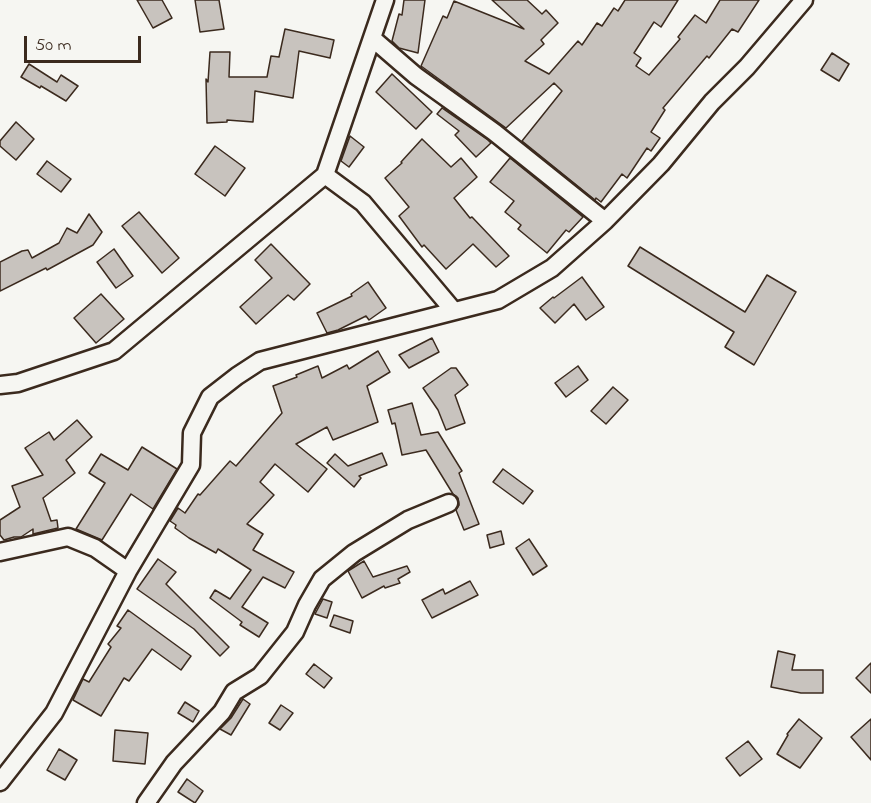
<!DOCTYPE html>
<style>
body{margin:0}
#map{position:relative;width:871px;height:803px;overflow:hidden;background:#f6f6f2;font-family:"Indie Flower",sans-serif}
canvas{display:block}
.scale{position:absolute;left:24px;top:36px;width:117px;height:27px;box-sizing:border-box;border:3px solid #3b2a1e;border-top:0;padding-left:8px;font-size:18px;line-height:21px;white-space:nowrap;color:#3b2a1e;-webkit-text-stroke:4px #f6f6f2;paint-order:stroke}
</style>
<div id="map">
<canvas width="871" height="803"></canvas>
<div class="scale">50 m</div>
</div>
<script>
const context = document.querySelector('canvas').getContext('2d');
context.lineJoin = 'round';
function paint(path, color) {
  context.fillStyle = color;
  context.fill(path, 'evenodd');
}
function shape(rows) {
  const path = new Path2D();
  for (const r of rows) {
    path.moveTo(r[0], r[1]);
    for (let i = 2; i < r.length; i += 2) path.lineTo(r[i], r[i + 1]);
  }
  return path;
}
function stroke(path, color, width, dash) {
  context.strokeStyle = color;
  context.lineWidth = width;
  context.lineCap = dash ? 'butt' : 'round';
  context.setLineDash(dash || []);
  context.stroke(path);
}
const building = shape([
 [137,0,162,0,172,18,153,28,137,0],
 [195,0,219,0,224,29,200,32,195,0],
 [404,0,425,0,418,53,399,48,392,41,399,14,402,15,404,0],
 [492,0,527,0,542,14,546,10,558,23,541,40,544,44,525,61,549,74,578,41,582,45,597,23,602,26,614,8,618,11,625,0,678,0,661,27,654,22,634,53,641,58,636,66,649,75,680,39,678,37,695,15,706,23,720,0,759,0,738,32,732,29,709,58,707,56,663,108,665,110,651,132,660,138,651,151,647,148,627,178,622,174,601,202,596,198,595,200,522,141,562,91,554,83,506,128,421,66,443,16,447,18,454,1,524,29,492,0],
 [285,29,334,40,330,58,299,51,293,98,255,91,253,122,227,120,227,122,207,123,206,79,208,82,210,52,230,52,229,77,267,77,271,56,279,57,285,29],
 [832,53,849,64,839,81,821,70,832,53],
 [29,64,57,82,61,75,78,86,66,101,41,86,40,88,21,77,29,64],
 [392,74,432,112,416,129,376,92,392,74],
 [442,108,488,140,491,143,476,157,455,135,459,131,437,114,442,108],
 [16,122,34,139,16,160,0,146,0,141,16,122],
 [350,136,364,147,349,167,341,161,350,136],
 [422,139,451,167,461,158,477,177,454,198,470,218,472,217,509,256,496,267,473,244,446,269,424,245,422,247,399,216,409,207,385,178,402,163,401,162,422,139],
 [215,146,245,168,225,196,195,174,215,146],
 [510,158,583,217,569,232,566,230,547,253,518,229,521,225,505,212,514,201,490,182,510,158],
 [47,161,71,179,61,192,37,174,47,161],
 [139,212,179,258,162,273,122,226,139,212],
 [89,214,102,232,93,245,47,270,46,268,0,291,0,262,22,251,28,250,32,258,59,243,67,228,77,233,89,214],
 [271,244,310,284,294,300,288,295,256,324,240,307,272,278,255,260,271,244],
 [640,247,745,312,767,275,796,292,754,365,725,347,734,332,628,266,640,247],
 [114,249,133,276,116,288,97,262,114,249],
 [582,277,604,307,586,320,574,304,555,323,540,308,553,297,554,298,582,277],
 [368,282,386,308,369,320,366,316,338,330,327,333,317,313,352,296,351,294,368,282],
 [101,294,124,319,96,343,74,318,101,294],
 [432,338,439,352,409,368,399,355,432,338],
 [378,351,390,372,367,386,378,422,333,440,327,427,296,444,327,469,308,492,275,464,260,482,274,495,247,524,263,534,253,550,294,572,285,588,263,577,242,607,268,623,259,637,240,625,242,622,210,598,215,590,230,599,251,570,218,549,216,553,189,538,175,528,176,525,170,521,178,508,185,513,198,494,200,495,230,461,236,466,282,413,273,386,297,377,296,375,318,366,322,378,347,365,349,369,378,351],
 [578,366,588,380,566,397,555,383,578,366],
 [451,368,456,368,468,385,455,395,465,423,446,430,438,410,423,388,451,368],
 [613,387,628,400,606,424,591,411,613,387],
 [412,403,421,435,438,432,462,471,459,473,479,524,464,530,456,510,459,505,458,498,453,494,426,450,402,455,395,423,392,424,388,410,412,403],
 [77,420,92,437,66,460,75,473,43,498,51,521,57,520,58,528,33,534,33,529,21,537,14,537,4,540,0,535,0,520,20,507,12,486,43,475,25,448,49,432,54,440,77,420],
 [142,447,177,469,153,509,131,494,102,540,76,529,105,483,89,473,101,454,128,470,142,447],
 [382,453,387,465,359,476,361,478,354,487,327,463,335,454,348,466,382,453],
 [503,469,533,491,523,504,493,482,503,469],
 [501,531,504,544,490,548,487,535,501,531],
 [529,539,547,566,533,575,516,548,529,539],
 [158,559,176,572,166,584,229,647,220,656,194,629,137,589,158,559],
 [364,561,373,577,407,566,410,572,398,579,400,583,385,588,384,586,362,598,348,571,364,561],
 [470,581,478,595,432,618,422,600,443,589,445,594,470,581],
 [323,599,332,602,327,618,315,614,323,599],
 [128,610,191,656,181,670,152,649,129,681,124,678,101,716,73,700,83,679,89,682,111,647,108,644,121,628,117,626,128,610],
 [334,615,353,621,350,633,330,626,334,615],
 [778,651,795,655,792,670,823,670,823,693,801,693,771,687,778,651],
 [871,663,871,693,856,678,871,663],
 [314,664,332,678,324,688,306,674,314,664],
 [243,699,250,704,231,735,220,729,231,718,243,699],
 [185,702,199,711,193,722,178,713,185,702],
 [281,705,293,713,280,730,269,723,281,705],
 [799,719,822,738,800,768,777,754,788,735,787,734,799,719],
 [871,719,871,760,851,737,871,719],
 [115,730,148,733,145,764,113,761,115,730],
 [748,741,762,759,740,776,726,758,748,741],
 [59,749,77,760,65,780,47,770,59,749],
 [187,779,203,791,195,803,178,792,187,779]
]);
const street = shape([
 [372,38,416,76,494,132,605,221],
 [325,175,363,203,453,310],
 [0,385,18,383,114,351,325,175,385,0],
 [0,552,68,537,95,548,128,571],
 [0,782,54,713,128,571,191,465,192,433,210,397,237,376,260,361,498,300,552,268,605,221,661,164,712,102,747,67,804,0],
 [146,803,174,763,222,712,234,692,260,676,295,632,307,605,322,579,354,553,408,520,449,503]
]);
paint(building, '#c8c3be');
stroke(building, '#3b2a1e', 1.5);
stroke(street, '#3b2a1e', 21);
stroke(street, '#f6f6f2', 16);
</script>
